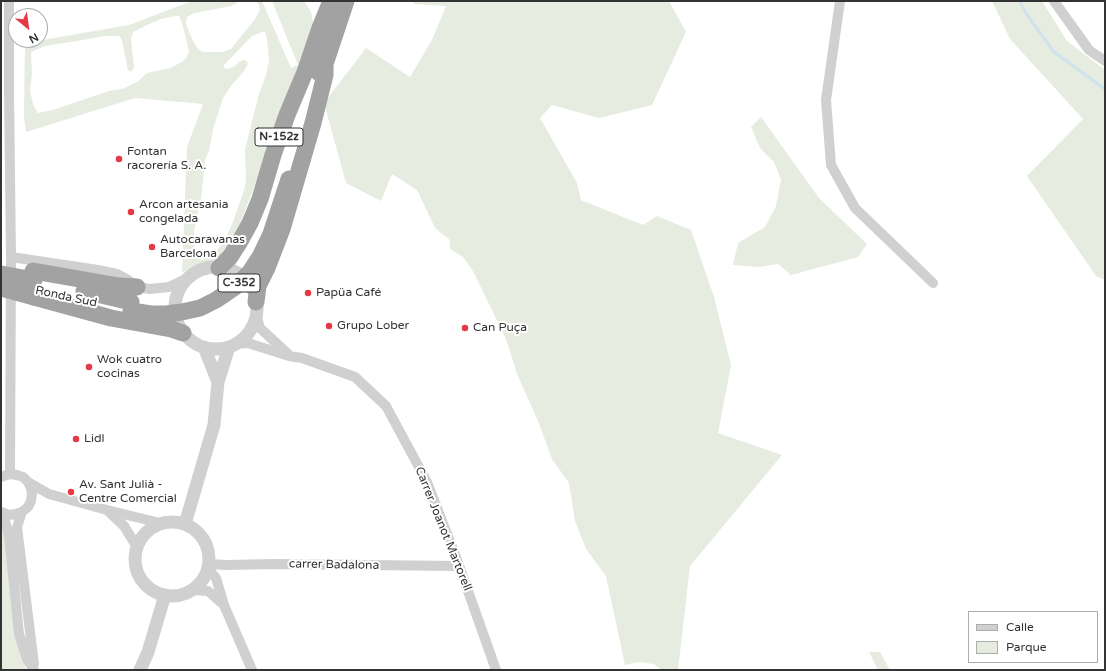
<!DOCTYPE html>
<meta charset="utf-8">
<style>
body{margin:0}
#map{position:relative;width:1106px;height:671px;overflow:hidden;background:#fff;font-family:"Varela Round",sans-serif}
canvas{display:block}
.frame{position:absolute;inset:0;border:2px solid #333;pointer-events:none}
.legend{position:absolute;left:968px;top:611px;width:130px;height:52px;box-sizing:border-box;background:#fff;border:1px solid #adadad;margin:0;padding:5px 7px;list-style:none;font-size:12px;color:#333}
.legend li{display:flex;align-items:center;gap:8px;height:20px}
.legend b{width:20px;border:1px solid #adadad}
.north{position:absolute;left:8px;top:8px;width:40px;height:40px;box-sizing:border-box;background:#fff;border:1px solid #adadad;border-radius:50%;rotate:151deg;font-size:11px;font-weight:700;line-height:16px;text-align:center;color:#333}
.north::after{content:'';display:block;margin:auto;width:14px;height:18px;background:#e63946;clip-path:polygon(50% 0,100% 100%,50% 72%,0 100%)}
</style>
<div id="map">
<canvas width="1106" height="671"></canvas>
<div class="frame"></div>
<ul class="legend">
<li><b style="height:5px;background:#d0d0d0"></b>Calle</li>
<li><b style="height:11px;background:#e6ecdf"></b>Parque</li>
</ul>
<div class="north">N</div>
</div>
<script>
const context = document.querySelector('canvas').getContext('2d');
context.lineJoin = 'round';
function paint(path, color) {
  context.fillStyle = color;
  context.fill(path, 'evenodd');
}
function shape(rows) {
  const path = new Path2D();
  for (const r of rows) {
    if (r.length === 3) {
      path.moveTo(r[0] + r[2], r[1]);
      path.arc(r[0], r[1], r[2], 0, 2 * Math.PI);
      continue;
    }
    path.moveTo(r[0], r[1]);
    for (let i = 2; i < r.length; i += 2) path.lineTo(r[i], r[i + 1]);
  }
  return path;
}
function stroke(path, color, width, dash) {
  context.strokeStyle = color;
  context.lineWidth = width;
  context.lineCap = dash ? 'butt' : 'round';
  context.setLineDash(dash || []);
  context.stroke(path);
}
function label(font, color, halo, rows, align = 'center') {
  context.font = font + ' "Varela Round",sans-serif';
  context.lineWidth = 4;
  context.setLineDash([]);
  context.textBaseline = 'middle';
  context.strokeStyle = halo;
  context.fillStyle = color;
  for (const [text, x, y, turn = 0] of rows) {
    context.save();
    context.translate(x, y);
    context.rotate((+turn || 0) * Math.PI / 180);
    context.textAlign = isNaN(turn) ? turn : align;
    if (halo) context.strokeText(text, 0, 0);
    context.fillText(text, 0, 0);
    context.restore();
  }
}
const green = shape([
 [192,1,240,1,231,6,200,12,192,14,187,17,186,22,187,27,194,43,199,50,204,52,223,52,231,49,255,19,260,10,259,5,256,1,262,1,291,68,298,65,272,1,304,1,311,12,313,23,312,35,284,103,255,185,234,239,226,254,206,264,182,272,187,147,203,104,135,98,26,132,24,116,25,43,129,25],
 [175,16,179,16,182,23,189,51,187,57,182,62,170,68,147,73,137,82,122,89,109,91,53,110,38,113,33,104,30,91,32,73,31,53,33,51,45,46,83,40,104,36,119,36,121,38,123,45,128,70,130,72,133,70,134,67,131,39,133,32,147,25,161,19],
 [262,32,265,32,267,38,269,61,266,75,259,94,245,149,246,176,245,187,233,222,224,242,212,256,201,260,198,258,195,252,194,230,201,199,205,160,209,151,213,129,223,98,231,86,244,71,248,64,247,61,244,60,240,61,235,66,228,69,224,68,224,65,252,36],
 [412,1,669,1,686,32,652,105,599,118,552,105,540,118,577,183,581,200,643,225,657,216,691,230,714,297,731,365,718,433,782,455,690,566,678,670,662,670,654,664,639,662,625,665,606,576,586,549,575,521,569,483,552,459,538,421,517,374,506,339,473,271,463,257,450,249,450,240,435,228,417,190,392,174,381,201,346,183,324,103,366,48,410,77,432,40,446,6,415,4],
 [992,1,1042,1,1067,41,1105,70,1105,280,1096,276,1027,176,1083,119,1010,39],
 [761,117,819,198,867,244,858,257,791,275,778,264,759,267,733,265,738,243,765,227,776,206,781,180,774,162,760,148,751,127],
 [1,525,5,531,24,662,26,670,1,670],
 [869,652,880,652,890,670,878,670]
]);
const stream = shape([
 [1020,1,1025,12,1054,52,1105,89]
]);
const minor = shape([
 [9,1,9,91,11,257,10,474],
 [840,1,826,100,831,165,855,208,933,283],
 [1054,1,1089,50,1105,61],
 [11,257,98,270,117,274,128,280,137,287,150,289,169,287,190,277],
 [256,314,260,328,288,354],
 [235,344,248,343,289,356,302,358,355,377,386,406,427,482,456,557,496,670],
 [1,477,10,474,17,475,23,477,28,482,31,488,32,494,31,501,28,507,22,512,16,514,9,515,1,512],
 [28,482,49,494,107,510,160,523],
 [107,510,124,526,137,547],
 [22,512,17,527,34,664],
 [3,513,9,536,19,634,27,659,34,670],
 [208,564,227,565,274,564,459,566],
 [208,569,216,578,224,605,252,670],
 [193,590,208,591,224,605]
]);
const tertiary = shape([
 [216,308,41],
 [204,347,218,382],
 [172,559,37],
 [185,524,214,425,218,382,229,347],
 [140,670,148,652,165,595]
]);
const trunk = shape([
 [319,73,325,64,346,1],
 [219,268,230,257,239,243,250,223,260,199,273,155,287,115,305,72,320,28,331,1],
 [33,271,119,286,137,287],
 [84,291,131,302],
 [34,297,111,318,171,329,183,333],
 [256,302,258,286,267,268,282,229,313,123,325,75,325,64]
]);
const trunkBridge = shape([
 [1,274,34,280],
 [1,288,34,297],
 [131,311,151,314,166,314,182,312,200,308,216,300,235,287,250,272,261,255,271,234,289,179]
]);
const markers = [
 [119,159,4,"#e63946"],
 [131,212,4,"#e63946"],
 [152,247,4,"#e63946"],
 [308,293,4,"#e63946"],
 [329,326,4,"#e63946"],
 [465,328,4,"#e63946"],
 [89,367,4,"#e63946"],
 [76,439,4,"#e63946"],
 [71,492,4,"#e63946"]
];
const shields = [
 [279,137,48],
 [239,283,42]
];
const shieldNames = [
 ["N-152z",279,137],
 ["C-352",239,283]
];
const poiNames = [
 ["Fontan",127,152],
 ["racorería S. A.",127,166],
 ["Arcon artesania",139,205],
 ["congelada",139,219],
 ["Autocaravanas",160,240],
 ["Barcelona",160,254],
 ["Papüa Café",316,293],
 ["Grupo Lober",337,326],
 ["Can Puça",473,328],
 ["Wok cuatro",97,360],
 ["cocinas",97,374],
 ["Lidl",84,439],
 ["Av. Sant Julià -",79,485],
 ["Centre Comercial",79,499]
];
const streetNames = [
 ["Ronda Sud",66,297,12],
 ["Carrer Joanot Martorell",443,529,68],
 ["carrer Badalona",334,565,1]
];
paint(green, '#e6ecdf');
stroke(stream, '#cfe2ee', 3);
stroke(minor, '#d0d0d0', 10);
stroke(tertiary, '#d0d0d0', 13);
stroke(trunk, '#a2a2a2', 17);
stroke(trunkBridge, '#a2a2a2', 17);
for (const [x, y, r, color] of markers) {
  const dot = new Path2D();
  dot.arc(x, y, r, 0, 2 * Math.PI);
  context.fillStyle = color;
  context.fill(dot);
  stroke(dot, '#fff', 1.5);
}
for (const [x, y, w] of shields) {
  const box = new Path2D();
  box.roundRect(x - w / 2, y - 9, w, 18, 3);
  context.fillStyle = '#fff';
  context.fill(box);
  stroke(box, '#333', 1);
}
label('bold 11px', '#333', null, shieldNames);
label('12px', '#333', '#fff', poiNames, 'left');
label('12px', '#333', '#fff', streetNames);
</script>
